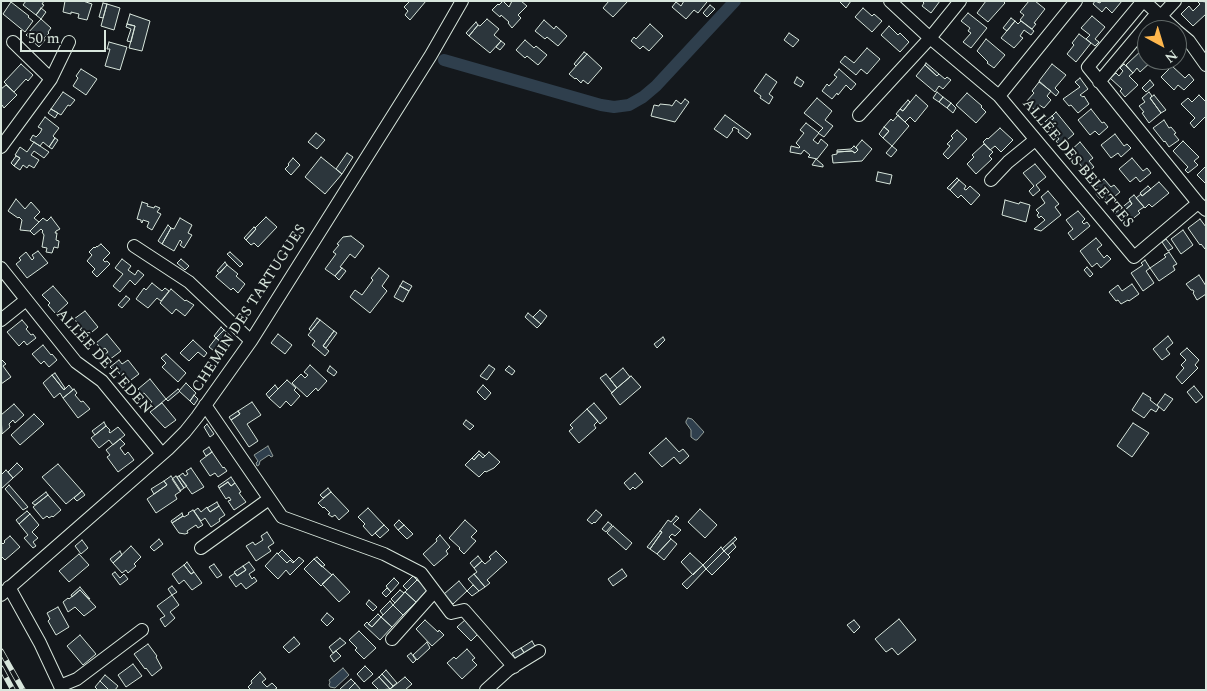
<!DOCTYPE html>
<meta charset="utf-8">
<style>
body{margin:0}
#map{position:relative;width:1207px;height:691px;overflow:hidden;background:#14181c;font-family:Spectral,serif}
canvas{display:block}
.frame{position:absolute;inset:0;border:2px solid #d8e6dc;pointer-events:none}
.north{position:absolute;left:1137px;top:20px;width:50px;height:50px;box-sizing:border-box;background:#14181c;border:1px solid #626a69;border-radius:50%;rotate:141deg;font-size:14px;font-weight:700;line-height:20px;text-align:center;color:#d8e6dc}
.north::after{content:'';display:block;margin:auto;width:18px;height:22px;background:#ffb74d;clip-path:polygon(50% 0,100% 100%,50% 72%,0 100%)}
.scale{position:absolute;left:20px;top:30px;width:86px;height:22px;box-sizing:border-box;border:2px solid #d8e6dc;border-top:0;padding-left:6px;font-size:15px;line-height:18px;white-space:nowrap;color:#d8e6dc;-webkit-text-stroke:4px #14181c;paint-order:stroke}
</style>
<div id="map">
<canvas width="1207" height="691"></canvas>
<div class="frame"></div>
<div class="north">N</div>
<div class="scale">50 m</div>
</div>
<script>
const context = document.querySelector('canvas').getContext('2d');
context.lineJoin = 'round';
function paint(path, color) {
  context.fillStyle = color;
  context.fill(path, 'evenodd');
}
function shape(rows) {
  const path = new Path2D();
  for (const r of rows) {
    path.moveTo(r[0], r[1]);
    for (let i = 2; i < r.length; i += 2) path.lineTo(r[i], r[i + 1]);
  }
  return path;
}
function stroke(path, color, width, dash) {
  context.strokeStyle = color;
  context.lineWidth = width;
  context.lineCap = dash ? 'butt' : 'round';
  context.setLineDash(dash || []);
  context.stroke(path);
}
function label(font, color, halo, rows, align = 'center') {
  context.font = font + ' Spectral,serif';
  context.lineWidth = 4;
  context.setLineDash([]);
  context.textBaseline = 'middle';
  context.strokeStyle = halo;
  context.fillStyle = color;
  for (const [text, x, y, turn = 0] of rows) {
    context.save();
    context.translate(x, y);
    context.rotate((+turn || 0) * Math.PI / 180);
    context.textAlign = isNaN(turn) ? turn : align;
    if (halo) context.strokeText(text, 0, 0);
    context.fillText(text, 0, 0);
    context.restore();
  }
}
const water = shape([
 [688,418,692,419,704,432,697,440,695,440,691,437,691,430,686,423,686,421,688,418],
 [268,446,273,456,271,457,269,455,260,461,259,465,257,466,256,463,258,461,254,455,268,446],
 [343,668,349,675,335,688,330,687,329,685,330,682,329,680,343,668]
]);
const canal = shape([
 [444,60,601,105,614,107,629,105,643,97,656,86,735,1]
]);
const building = shape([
 [26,1,44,1,42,4,44,5,36,15,23,5,26,1],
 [65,1,83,1,92,4,87,20,78,18,79,14,71,12,71,14,63,12,65,1],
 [410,1,426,1,410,20,405,15,408,11,404,7,410,1],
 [503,1,509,7,512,1,521,1,527,6,518,15,521,18,512,28,508,23,509,22,501,15,500,17,492,10,498,4,499,5,503,1],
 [609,1,628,1,613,17,603,8,609,1],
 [684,1,706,1,707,2,698,13,694,10,686,19,672,7,676,2,681,6,684,1],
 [839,1,851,1,846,8,839,1],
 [922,1,940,1,931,13,922,6,924,3,922,1],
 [986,1,1003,1,1005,3,988,22,977,13,986,1],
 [1029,1,1035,1,1045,9,1034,23,1036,24,1032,29,1020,20,1024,15,1020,12,1029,1],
 [1095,1,1100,3,1101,1,1122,1,1112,13,1106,7,1102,12,1093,4,1095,1],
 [1199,1,1206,2,1206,14,1193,26,1181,14,1189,6,1193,11,1200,4,1198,2,1199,1],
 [11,2,29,16,28,17,33,21,25,32,3,14,11,2],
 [103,3,107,4,103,18,99,17,103,3],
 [107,4,120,8,114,30,101,26,107,4],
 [710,5,715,9,707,17,703,13,710,5],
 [41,8,46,12,41,19,36,15,41,8],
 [863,8,872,16,874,14,882,21,872,32,855,17,863,8],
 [968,13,987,28,971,48,963,42,971,33,968,31,970,28,961,21,968,13],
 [130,14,150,21,142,51,129,48,135,26,127,24,130,14],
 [1092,16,1105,27,1095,39,1099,42,1095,46,1086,39,1090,35,1081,28,1092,16],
 [1011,18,1015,21,1007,31,1003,28,1011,18],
 [41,19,51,28,48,32,49,33,44,38,45,40,39,47,26,35,41,19],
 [487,19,499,29,494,35,501,41,490,53,469,36,478,25,480,26,487,19],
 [544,20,554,29,556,26,567,36,558,46,547,37,545,39,535,31,544,20],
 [1015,21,1018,24,1021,21,1034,31,1031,35,1024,30,1020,36,1023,38,1014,48,1001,38,1015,21],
 [476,22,478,25,469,36,466,33,476,22],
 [127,24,135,26,131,42,127,41,131,29,126,27,127,24],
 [650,24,663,36,649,51,643,46,640,49,631,41,634,37,636,39,650,24],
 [889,26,898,35,900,33,909,42,900,52,881,35,889,26],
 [789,33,799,40,793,47,784,40,789,33],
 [1079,34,1091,43,1076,62,1067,54,1074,45,1072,43,1079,34],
 [986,39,1005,55,994,68,987,63,988,62,977,51,986,39],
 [525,40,534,48,536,46,547,55,538,65,527,56,525,58,516,50,525,40],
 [501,41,505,44,500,50,496,47,501,41],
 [109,42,127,47,120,70,105,66,110,49,107,49,109,42],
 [1145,47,1147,49,1147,60,1153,60,1140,72,1137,68,1133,73,1126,65,1145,47],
 [867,48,880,59,867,74,861,69,856,75,840,62,845,56,854,63,867,48],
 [584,52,587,54,576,66,574,64,584,52],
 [587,54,602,68,588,84,583,80,581,83,576,78,575,79,569,74,587,54],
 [926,63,939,74,937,76,925,65,926,63],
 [21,64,33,75,28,81,26,79,14,92,4,82,21,64],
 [1052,64,1066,75,1055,88,1059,92,1056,96,1039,81,1052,64],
 [1124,64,1133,73,1129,76,1138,85,1125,97,1120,91,1122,89,1110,78,1116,73,1119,76,1123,71,1120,68,1124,64],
 [925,65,937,76,939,74,945,79,947,77,951,80,943,89,939,86,935,92,916,76,925,65],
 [1172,66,1185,78,1189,74,1194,80,1184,90,1178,85,1174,90,1161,77,1172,66],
 [81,69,97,79,86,95,73,86,78,78,76,76,81,69],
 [839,69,856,84,851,90,846,85,838,95,837,93,832,99,822,91,827,84,829,86,837,77,834,75,839,69],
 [766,74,777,82,769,94,773,97,769,104,760,98,761,96,754,91,766,74],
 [797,77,804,82,801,87,794,83,797,77],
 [1080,78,1088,89,1080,95,1083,97,1084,96,1089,104,1078,113,1071,105,1069,106,1063,99,1080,87,1075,82,1080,78],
 [1150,80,1154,85,1146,92,1142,88,1150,80],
 [1039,82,1051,91,1047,96,1051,100,1044,108,1039,105,1035,110,1026,102,1034,93,1032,91,1039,82],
 [6,85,17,95,4,108,2,105,1,106,1,89,6,85],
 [63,92,75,100,70,106,68,105,61,115,51,109,63,92],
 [937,92,943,97,939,102,933,98,937,92],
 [1149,92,1152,96,1150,98,1161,113,1149,123,1142,113,1144,112,1139,106,1145,102,1142,98,1149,92],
 [967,93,982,106,981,107,986,112,976,123,956,105,967,93],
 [916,95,928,106,915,122,910,117,905,122,896,114,900,109,903,111,916,95],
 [1154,95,1166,110,1161,113,1150,98,1154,95],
 [1199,95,1206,102,1206,116,1194,128,1190,123,1195,118,1181,104,1188,98,1192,102,1199,95],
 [943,97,951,103,947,108,939,102,943,97],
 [817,98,832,111,825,120,833,126,824,137,818,133,823,128,804,113,817,98],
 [685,99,689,102,675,122,651,116,654,105,659,106,660,104,670,105,672,106,676,100,681,104,685,99],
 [908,100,910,102,903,111,900,109,908,100],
 [951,103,956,108,953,113,947,108,951,103],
 [51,109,58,113,55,118,48,113,51,109],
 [1091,109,1102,123,1104,122,1108,127,1099,135,1095,131,1090,135,1078,120,1091,109],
 [1056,112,1074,134,1060,146,1056,141,1059,139,1051,129,1046,133,1042,128,1054,118,1052,116,1056,112],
 [725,115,751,134,747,139,738,132,739,130,734,127,732,129,733,130,727,138,714,129,725,115],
 [898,115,909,126,892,146,883,138,889,131,884,127,891,119,893,121,898,115],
 [1052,116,1054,118,1042,128,1040,126,1052,116],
 [45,117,59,128,53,136,55,138,49,147,43,142,40,146,30,140,33,135,36,137,40,133,42,129,38,127,45,117],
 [1164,120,1169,128,1171,127,1176,133,1174,134,1179,140,1169,147,1165,141,1164,142,1153,128,1164,120],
 [806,123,819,133,813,140,818,144,821,139,828,145,817,159,808,157,810,155,804,150,801,154,790,152,791,146,799,148,800,147,796,143,804,133,800,130,806,123],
 [884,127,889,131,883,138,879,134,884,127],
 [1000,128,1013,140,1001,152,995,146,990,150,983,142,987,138,988,139,1000,128],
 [957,130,967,139,948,159,943,154,950,146,947,144,953,138,951,136,957,130],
 [316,133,325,140,317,149,308,142,316,133],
 [1115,134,1124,146,1127,144,1131,148,1121,157,1118,153,1111,158,1101,145,1115,134],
 [55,138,58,140,52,149,49,147,55,138],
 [862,140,872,149,862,161,833,163,832,155,837,154,837,152,852,151,855,153,858,150,856,147,862,140],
 [1183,141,1199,157,1194,161,1198,165,1188,173,1185,170,1188,167,1173,151,1183,141],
 [34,142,49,152,44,158,34,151,31,155,39,160,34,168,29,165,27,168,23,165,20,170,14,166,20,158,15,155,20,147,27,152,34,142],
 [1080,142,1093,158,1089,161,1094,167,1084,175,1079,169,1082,167,1070,151,1080,142],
 [984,144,993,152,989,156,992,159,976,174,967,164,974,157,972,155,984,144],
 [854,146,858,150,855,153,852,151,837,152,837,150,851,149,854,146],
 [892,146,897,150,891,157,886,153,892,146],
 [347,153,353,157,342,174,336,169,347,153],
 [16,156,20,158,14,166,11,163,16,156],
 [321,157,342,174,325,194,305,177,321,157],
 [293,158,300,165,291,175,285,169,289,165,288,164,293,158],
 [1132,158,1143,171,1147,168,1151,173,1140,182,1136,177,1130,182,1119,169,1132,158],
 [816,159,823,165,823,167,812,165,816,159],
 [1035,164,1046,177,1036,185,1040,190,1033,196,1029,191,1034,186,1023,173,1035,164],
 [1206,166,1206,184,1197,175,1206,166],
 [878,172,892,175,890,184,876,181,878,172],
 [957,178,959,180,950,190,947,188,957,178],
 [1104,179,1111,187,1114,185,1120,192,1108,202,1103,197,1100,199,1096,194,1097,192,1094,189,1104,179],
 [959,180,966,186,964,189,966,190,970,186,980,195,971,205,961,195,958,198,950,190,959,180],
 [1159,182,1169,193,1152,207,1149,204,1145,208,1136,198,1141,194,1142,196,1159,182],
 [1148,186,1151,189,1142,196,1140,193,1148,186],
 [1048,191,1059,204,1055,207,1061,215,1041,231,1034,229,1045,220,1041,216,1039,218,1037,215,1039,213,1036,210,1045,203,1041,197,1048,191],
 [1134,195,1144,207,1138,211,1140,213,1125,225,1118,216,1132,204,1129,199,1134,195],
 [16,199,25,209,31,202,40,212,34,218,39,222,30,231,20,230,22,220,19,217,18,218,8,211,16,199],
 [1005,200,1019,204,1020,202,1030,205,1026,222,1002,215,1005,200],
 [1130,201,1132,204,1118,216,1115,213,1130,201],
 [142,202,148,204,147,206,154,208,155,206,160,208,157,212,161,214,152,230,147,227,149,222,143,220,142,223,141,222,141,220,137,219,142,202],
 [1078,211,1085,219,1082,222,1084,224,1087,222,1090,226,1073,240,1068,233,1073,229,1066,220,1078,211],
 [51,217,60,229,56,231,55,233,57,233,56,240,59,241,58,248,54,247,52,253,46,252,47,248,42,247,44,235,42,232,43,231,41,229,34,235,30,231,43,218,47,221,51,217],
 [266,217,277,227,258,247,254,243,251,245,246,240,256,229,255,228,266,217],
 [180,218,192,225,188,233,192,235,184,248,180,245,182,242,180,240,174,251,162,244,171,228,174,229,180,218],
 [1200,219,1206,227,1206,248,1205,249,1201,244,1200,245,1188,228,1200,219],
 [168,225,171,228,162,244,158,241,168,225],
 [254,227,256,229,246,240,244,238,254,227],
 [1183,230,1193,245,1181,254,1171,239,1183,230],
 [351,236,364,246,355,258,350,254,340,267,342,268,335,276,325,269,336,254,333,252,339,245,337,244,343,237,351,236],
 [1096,238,1102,245,1097,249,1104,258,1107,255,1111,259,1101,268,1097,263,1092,267,1080,251,1096,238],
 [1166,239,1173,248,1168,251,1162,242,1166,239],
 [101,244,110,253,103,260,105,262,107,261,110,264,97,277,92,272,95,269,87,261,92,255,89,252,94,247,95,248,97,246,97,247,101,244],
 [38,251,48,263,27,278,16,264,21,260,19,258,26,252,32,260,34,258,32,255,38,251],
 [230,252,243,264,240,267,227,254,230,252],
 [1169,252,1177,264,1173,266,1175,270,1159,281,1150,268,1166,257,1164,255,1169,252],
 [122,259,131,266,128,270,135,275,138,270,144,275,135,285,130,280,120,292,113,286,123,274,115,268,122,259],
 [181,259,189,266,185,270,177,263,181,259],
 [1145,260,1150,268,1146,271,1154,283,1143,291,1131,273,1143,265,1141,263,1145,260],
 [225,262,227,265,220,273,217,271,225,262],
 [227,265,238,274,236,276,245,284,238,293,233,288,231,290,216,277,216,276,227,265],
 [1087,267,1093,274,1090,277,1084,270,1087,267],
 [342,268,346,271,339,280,335,276,342,268],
 [379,268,389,276,382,286,387,291,370,313,350,297,355,290,362,295,373,280,371,278,379,268],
 [1199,275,1206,286,1206,294,1197,300,1193,293,1194,292,1193,290,1191,290,1186,284,1199,275],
 [403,281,412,286,409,291,400,286,403,281],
 [152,283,162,291,165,288,169,291,161,301,157,298,148,308,136,299,144,288,146,290,152,283],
 [1132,284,1139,294,1129,301,1128,300,1121,304,1118,300,1116,301,1109,292,1118,285,1122,291,1132,284],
 [53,286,68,303,56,314,48,305,50,303,42,295,53,286],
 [400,286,409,291,403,302,394,297,400,286],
 [171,289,185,301,186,300,194,305,185,316,176,309,172,314,160,303,171,289],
 [126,296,130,299,122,308,118,305,126,296],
 [540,310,547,316,541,324,533,317,540,310],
 [85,311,98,327,86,337,80,329,82,328,74,319,85,311],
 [528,313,541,324,537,328,525,317,528,313],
 [317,318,320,320,311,331,309,329,317,318],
 [22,320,28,327,26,329,31,335,33,334,36,338,27,345,24,341,19,346,7,332,22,320],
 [320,320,334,331,323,346,329,351,325,356,312,345,315,341,308,335,320,320],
 [221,327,224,330,216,338,214,336,221,327],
 [224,330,234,339,230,343,229,341,226,344,228,346,227,347,216,338,224,330],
 [334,331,337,333,326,348,323,346,334,331],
 [107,334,121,351,109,360,105,354,108,352,105,348,102,350,96,343,107,334],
 [278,334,292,345,285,354,271,343,278,334],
 [1168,336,1173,343,1166,349,1170,354,1162,360,1153,349,1168,336],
 [663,337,665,340,657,348,654,344,663,337],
 [216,338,227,347,219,355,209,347,216,338],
 [193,340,207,353,204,357,198,352,189,361,180,353,193,340],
 [43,345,51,355,52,354,57,360,49,367,44,361,41,364,32,354,43,345],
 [1187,348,1199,360,1195,365,1198,368,1182,384,1176,377,1184,368,1181,365,1186,360,1180,354,1187,348],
 [166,354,186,373,178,382,162,367,166,363,161,358,166,354],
 [1,360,2,360,6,364,3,366,11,377,1,384,1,360],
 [119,360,122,364,128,360,139,374,127,383,116,369,114,371,110,367,119,360],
 [310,365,327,381,318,391,316,388,307,397,292,383,301,374,305,378,308,375,304,372,310,365],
 [489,365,495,369,487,380,480,376,489,365],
 [330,366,337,372,334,376,327,371,330,366],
 [509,366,515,371,512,375,505,370,509,366],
 [623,368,630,377,617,388,610,379,623,368],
 [55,373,65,388,64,390,52,375,55,373],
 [606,374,617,388,612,393,600,378,606,374],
 [52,375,64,390,69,385,73,390,63,398,60,393,54,398,43,383,52,375],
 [631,376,641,387,620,405,611,393,631,376],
 [150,379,166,399,154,409,150,403,152,402,144,393,142,394,138,389,150,379],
 [287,380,296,388,294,390,300,396,291,406,286,401,280,408,269,398,287,380],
 [186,383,196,393,190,401,179,391,186,383],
 [275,385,278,389,269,398,266,394,275,385],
 [483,385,491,393,485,400,477,392,483,385],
 [1194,386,1203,397,1196,403,1187,392,1194,386],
 [74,389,77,393,75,395,81,402,83,401,90,409,78,418,63,398,74,389],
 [178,389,180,391,168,401,166,399,178,389],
 [1143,393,1151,398,1150,400,1159,407,1156,412,1151,409,1144,418,1132,410,1143,393],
 [1165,394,1173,399,1164,411,1157,405,1165,394],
 [194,395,198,399,194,405,190,401,194,395],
 [252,402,261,415,247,424,258,441,249,447,231,420,240,414,238,411,252,402],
 [162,403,176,420,165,428,150,412,162,403],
 [594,403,607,418,600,424,587,409,594,403],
 [14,404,24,415,15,423,13,420,9,424,10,427,2,434,1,415,14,404],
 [587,409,598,421,594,425,596,428,579,443,569,431,573,428,570,425,587,409],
 [238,411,240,414,231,420,229,417,238,411],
 [34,414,44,424,20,445,11,435,34,414],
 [466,420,474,426,470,430,463,424,466,420],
 [104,422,106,426,95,435,92,431,104,422],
 [1133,423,1149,433,1132,457,1117,446,1133,423],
 [207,424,214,434,210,437,204,427,207,424],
 [106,426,110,430,109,432,110,433,118,427,125,435,113,445,109,440,99,448,91,438,106,426],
 [666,438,679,452,683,449,689,456,680,464,674,457,662,467,649,453,666,438],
 [120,439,125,444,120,448,125,455,128,452,134,460,118,472,107,457,110,455,106,450,120,439],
 [209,447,212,452,206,456,203,451,209,447],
 [479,451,485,456,483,458,479,454,474,460,472,458,479,451],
 [212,452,223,468,224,467,227,471,218,477,215,473,210,476,200,461,212,452],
 [489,452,500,462,494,468,486,472,485,471,479,477,465,465,472,458,474,460,479,454,483,458,489,452],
 [17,463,23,469,13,478,8,472,17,463],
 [58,464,82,491,66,504,42,477,58,464],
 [191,468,204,487,192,494,179,476,183,473,185,476,188,474,186,471,191,468],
 [6,470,13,478,1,489,1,475,6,470],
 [635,473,643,482,635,489,633,487,630,490,624,483,635,473],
 [171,476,181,491,175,495,177,499,156,513,147,499,167,485,164,481,171,476],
 [176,476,184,488,180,491,172,479,176,476],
 [179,476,187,486,184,488,177,477,179,476],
 [231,477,235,483,231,486,228,482,219,488,218,486,231,477],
 [164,481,167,485,154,494,151,489,164,481],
 [228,482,231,486,235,483,241,492,239,493,246,502,234,510,228,501,231,500,229,497,226,499,219,488,228,482],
 [9,485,28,507,23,510,5,489,9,485],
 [328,488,331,492,323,498,320,495,328,488],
 [82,491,85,495,77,501,74,498,82,491],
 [46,492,48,495,35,505,32,503,46,492],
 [331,492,349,511,339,520,335,515,332,517,328,514,330,513,324,507,323,508,318,503,331,492],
 [48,495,61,510,53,517,52,516,49,518,47,516,43,519,33,507,48,495],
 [217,502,219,506,210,512,207,508,217,502],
 [219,506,225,515,219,519,220,521,211,527,205,518,201,521,194,511,198,508,201,512,207,507,210,512,219,506],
 [368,508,384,525,372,536,363,526,365,524,358,517,368,508],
 [700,509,717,525,705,538,688,522,700,509],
 [193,510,203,525,198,528,196,525,187,531,188,533,185,534,179,533,172,523,183,516,184,517,189,514,188,513,193,510],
 [596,510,602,515,595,523,594,522,592,524,587,520,596,510],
 [27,511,30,514,19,524,16,520,27,511],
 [182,513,183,516,172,523,171,521,182,513],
 [30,514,39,525,32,532,38,538,33,542,36,546,33,548,24,538,28,535,19,524,30,514],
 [676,516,679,518,673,524,681,530,675,536,672,534,669,537,671,539,657,554,650,549,662,532,660,531,668,520,671,522,676,516],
 [399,520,404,525,398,530,394,525,399,520],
 [465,520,477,531,471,537,476,541,464,554,459,549,460,548,449,538,465,520],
 [608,522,612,525,606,532,602,529,608,522],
 [384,525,389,530,380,538,375,533,384,525],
 [404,525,413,534,407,539,398,530,404,525],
 [613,526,632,543,626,550,607,533,613,526],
 [660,531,662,532,650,549,647,547,660,531],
 [267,532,274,543,268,547,271,551,256,561,246,546,253,542,255,545,263,540,261,536,267,532],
 [440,535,450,547,446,551,448,554,434,566,423,554,437,541,436,539,440,535],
 [10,536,20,547,5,560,1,556,1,542,3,544,5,542,4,541,10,536],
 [735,537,737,539,724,551,722,549,735,537],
 [159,539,163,544,154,551,150,547,159,539],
 [671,539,677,544,664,560,657,554,671,539],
 [82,540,88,548,81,554,75,546,82,540],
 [733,543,736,547,728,555,724,551,733,543],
 [131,546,141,557,134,564,136,566,128,573,126,570,122,573,113,563,131,546],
 [721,547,724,551,706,569,703,565,721,547],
 [282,550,294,562,293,563,290,560,287,563,278,554,282,550],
 [120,551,122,555,113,563,110,559,120,551],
 [496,551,507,562,487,580,490,583,485,587,474,574,477,572,474,568,482,561,485,564,491,559,489,557,496,551],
 [724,551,730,557,712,575,706,569,724,551],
 [277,553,287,563,290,560,293,563,299,557,304,561,290,575,286,570,278,579,265,566,277,553],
 [690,553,703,565,693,575,681,562,690,553],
 [79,554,89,565,69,582,59,571,79,554],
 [478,556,482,561,474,568,470,563,478,556],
 [317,557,325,565,322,567,314,559,317,557],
 [314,559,332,575,321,586,304,569,314,559],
 [187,562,194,572,191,574,184,565,187,562],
 [249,562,255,570,249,574,252,579,254,577,257,581,246,589,241,583,236,587,229,577,235,573,237,576,246,570,243,566,249,562],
 [214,564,222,575,217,578,209,567,214,564],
 [184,565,191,574,194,572,202,583,192,590,184,580,179,584,172,574,184,565],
 [703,565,706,569,687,589,682,584,703,565],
 [243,566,246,570,237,576,234,572,243,566],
 [622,569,627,576,613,586,608,579,622,569],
 [115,572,120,578,124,574,128,579,120,585,112,574,115,572],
 [333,574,350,592,339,602,322,584,333,574],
 [474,574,485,587,479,591,468,579,474,574],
 [413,576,417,580,407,590,403,586,413,576],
 [394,578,399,583,391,592,386,586,394,578],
 [417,580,428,589,416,602,405,592,417,580],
 [459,581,467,591,453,604,444,594,459,581],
 [473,585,479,591,472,596,467,591,473,585],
 [172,586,177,592,172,595,168,589,172,586],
 [80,587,90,599,89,599,80,590,72,597,71,595,80,587],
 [387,588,391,592,386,597,382,593,387,588],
 [80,590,96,607,84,616,75,607,68,612,63,602,68,598,69,599,80,590],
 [400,590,404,593,395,603,391,599,400,590],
 [405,592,416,602,403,615,393,605,405,592],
 [172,595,179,605,170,612,175,618,165,627,160,619,165,616,157,606,172,595],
 [369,600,377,607,373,611,366,604,369,600],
 [390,601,393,605,383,615,380,611,390,601],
 [393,605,403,615,392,627,381,617,393,605],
 [58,607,69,627,56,635,48,621,50,619,47,613,58,607],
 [327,613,334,619,327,626,321,620,327,613],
 [378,614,381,617,372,627,368,624,378,614],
 [381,617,392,627,380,640,364,625,367,622,372,627,381,617],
 [899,619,916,640,898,655,892,648,886,652,875,639,899,619],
 [425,620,438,632,439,630,444,635,432,646,416,629,425,620],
 [465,620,478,634,471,641,457,627,465,620],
 [854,620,860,627,854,633,847,625,854,620],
 [359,631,376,648,364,659,355,650,357,648,349,640,359,631],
 [80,635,96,654,83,665,67,646,80,635],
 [294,637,300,644,289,653,283,647,294,637],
 [340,638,346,643,333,653,329,647,340,638],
 [532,641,536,648,525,654,521,648,532,641],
 [427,642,430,648,417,660,413,655,427,642],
 [148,644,157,656,156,657,162,668,152,676,146,668,145,669,134,654,148,644],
 [521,648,525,654,516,660,512,653,521,648],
 [467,649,475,658,472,660,477,665,462,679,447,663,454,657,456,659,467,649],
 [336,651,341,656,334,662,330,656,336,651],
 [411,653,416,660,413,663,407,656,411,653],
 [133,664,142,676,126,687,118,675,133,664],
 [365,666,373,674,364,682,357,674,365,666],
 [386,670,397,683,393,686,382,674,386,670],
 [260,672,266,679,262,682,267,687,272,683,277,688,274,690,251,690,248,687,252,683,251,681,260,672],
 [382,674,393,686,390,689,379,677,382,674],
 [105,675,118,686,115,690,109,690,100,681,105,675],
 [379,677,390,689,379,690,372,683,379,677],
 [405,677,412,684,405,690,389,690,405,677],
 [351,679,355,683,349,689,350,690,341,690,340,689,351,679],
 [100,681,109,690,98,690,95,687,100,681],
 [355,683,361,690,350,690,349,689,355,683]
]);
const minor = shape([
 [890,1,930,38,999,96,1134,257,1198,203],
 [1143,1,1088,67,1198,203,1206,210],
 [1144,1,1176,30],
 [1161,16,1175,1],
 [1177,31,1189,41,1206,65],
 [13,42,51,79],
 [1099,82,1157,13],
 [999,96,1076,1],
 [859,115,930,38,960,1],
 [1,147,51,79,69,42],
 [991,180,1008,162,1035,140],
 [134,246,189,282,251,341],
 [1,268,76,362,102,381,162,454],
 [1,320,26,300],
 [205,405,282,517,384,554,421,573,451,613,464,610,514,667],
 [201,548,269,499],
 [9,587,40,643,62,690],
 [1,595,168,449,185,432,197,417,251,341,431,55,462,1],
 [392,639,434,592],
 [60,686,77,679,142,630],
 [486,690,508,670,539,651]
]);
const rail = shape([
 [1,651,23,690],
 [1,668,13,690]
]);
const streetNames = [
 ["ALLÉE DES BELETTES",1077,164,50],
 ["CHEMIN DES TARTUGUES",250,309,-57],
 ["ALLÉE DE L'EDEN",103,362,48]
];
paint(water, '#2f3f4d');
stroke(water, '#939e99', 1);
stroke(canal, '#2f3f4d', 12);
paint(building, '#2c363c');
stroke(building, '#d8e6dc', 1);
stroke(minor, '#d8e6dc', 14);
stroke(minor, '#14181c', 12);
stroke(rail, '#d8e6dc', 5.5);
stroke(rail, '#14181c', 4, [11]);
label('15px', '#d8e6dc', '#14181c', streetNames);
</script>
